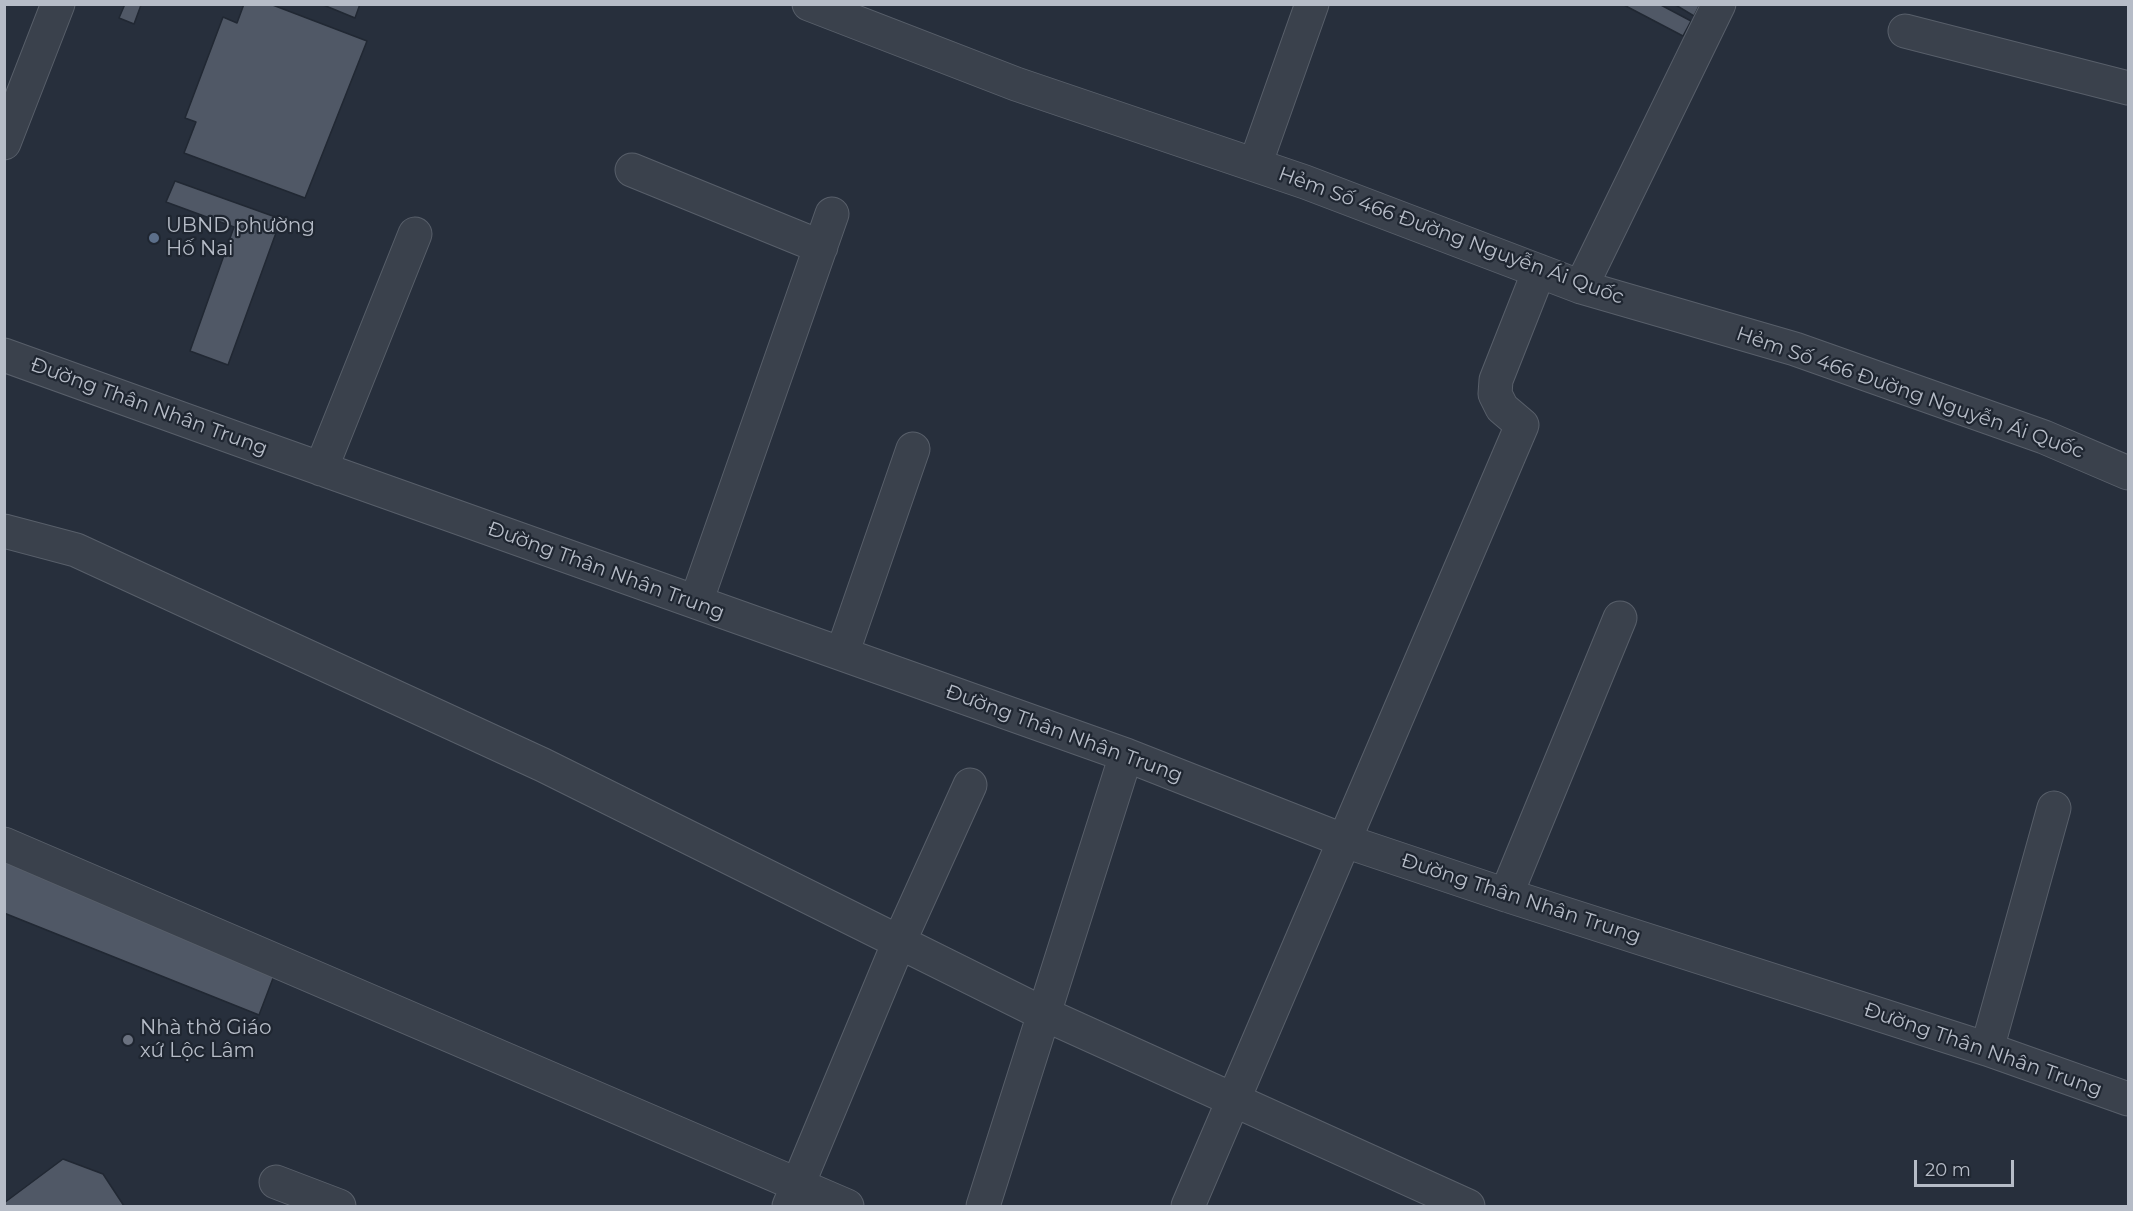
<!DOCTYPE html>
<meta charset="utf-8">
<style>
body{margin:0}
#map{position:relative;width:2133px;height:1211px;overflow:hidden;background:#272f3c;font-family:Montserrat,sans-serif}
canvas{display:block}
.frame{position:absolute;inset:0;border:6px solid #b6bcc7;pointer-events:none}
.scale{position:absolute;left:1914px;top:1160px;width:100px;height:27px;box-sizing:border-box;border:3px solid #b6bcc7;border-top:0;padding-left:8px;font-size:18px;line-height:21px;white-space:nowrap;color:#b6bcc7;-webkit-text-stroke:4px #1f2631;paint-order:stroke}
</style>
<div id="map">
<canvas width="2133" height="1211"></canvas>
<div class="frame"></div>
<div class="scale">20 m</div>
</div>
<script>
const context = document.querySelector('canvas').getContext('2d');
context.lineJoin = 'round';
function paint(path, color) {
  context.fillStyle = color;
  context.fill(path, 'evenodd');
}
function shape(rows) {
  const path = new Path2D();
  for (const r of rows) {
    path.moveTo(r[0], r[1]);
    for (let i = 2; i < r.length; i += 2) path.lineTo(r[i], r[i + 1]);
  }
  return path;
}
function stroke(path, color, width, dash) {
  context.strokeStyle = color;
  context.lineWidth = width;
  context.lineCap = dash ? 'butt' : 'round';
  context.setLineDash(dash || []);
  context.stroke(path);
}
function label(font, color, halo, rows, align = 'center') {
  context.font = font + ' Montserrat,sans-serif';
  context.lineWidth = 4.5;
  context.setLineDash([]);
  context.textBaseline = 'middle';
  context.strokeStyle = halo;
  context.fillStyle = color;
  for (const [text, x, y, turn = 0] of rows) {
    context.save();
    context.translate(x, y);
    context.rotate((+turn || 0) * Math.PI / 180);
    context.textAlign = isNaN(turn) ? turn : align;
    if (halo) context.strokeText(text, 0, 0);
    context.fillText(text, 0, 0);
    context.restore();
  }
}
const building = shape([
 [125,4,141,5,134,24,119,18,125,4],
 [244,4,270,4,367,41,305,198,184,153,196,122,185,118,223,17,237,23,244,4],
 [321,4,360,4,355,18,321,4],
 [1622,4,1659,4,1691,21,1683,36,1622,4],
 [1674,4,1700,4,1694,16,1674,4],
 [175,181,281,219,228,365,190,351,234,227,166,202,175,181],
 [4,857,275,973,259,1015,4,913,4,857],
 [63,1159,103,1174,124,1206,4,1206,4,1203,63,1159]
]);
const minor = shape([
 [809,4,1016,84,1305,182,1581,287,1795,349,2044,437,2128,473],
 [1905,31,2128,88],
 [4,143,58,4],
 [1255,165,1312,4],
 [632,170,821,247],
 [1581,287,1719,4],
 [4,355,246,442,1126,755,1345,841,1506,895,1987,1049,2128,1099],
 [321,469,415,234],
 [4,531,76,550,543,765,1044,1014,1468,1206],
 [696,602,832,214],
 [842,654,913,449],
 [4,844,847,1206],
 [1506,895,1620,618],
 [1987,1049,2054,808],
 [276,1182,339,1206],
 [789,1206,899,942,970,785],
 [983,1206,1126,755],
 [1188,1206,1522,425,1502,408,1495,394,1496,380,1539,271]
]);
const markers = [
 [154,238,6,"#5c6f8a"],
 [128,1040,6,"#6b7280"]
];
const poiNames = [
 ["UBND phường",166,226],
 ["Hố Nai",166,249],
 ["Nhà thờ Giáo",140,1028],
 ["xứ Lộc Lâm",140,1051]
];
const streetNames = [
 ["Hẻm Số 466 Đường Nguyễn Ái Quốc",1451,236,20],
 ["Hẻm Số 466 Đường Nguyễn Ái Quốc",1910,393,19],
 ["Đường Thân Nhân Trung",149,407,20],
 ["Đường Thân Nhân Trung",606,571,20],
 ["Đường Thân Nhân Trung",1064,734,20],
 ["Đường Thân Nhân Trung",1521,899,18],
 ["Đường Thân Nhân Trung",1983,1050,19]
];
paint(building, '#505866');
stroke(building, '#212833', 1.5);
stroke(minor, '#585f6a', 35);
stroke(minor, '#3a414c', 33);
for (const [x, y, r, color] of markers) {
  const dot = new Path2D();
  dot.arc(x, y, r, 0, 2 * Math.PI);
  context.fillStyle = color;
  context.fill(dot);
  stroke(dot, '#1f2631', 2);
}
label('20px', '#b6bcc7', '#1f2631', poiNames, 'left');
label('20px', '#b6bcc7', '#1f2631', streetNames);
</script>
